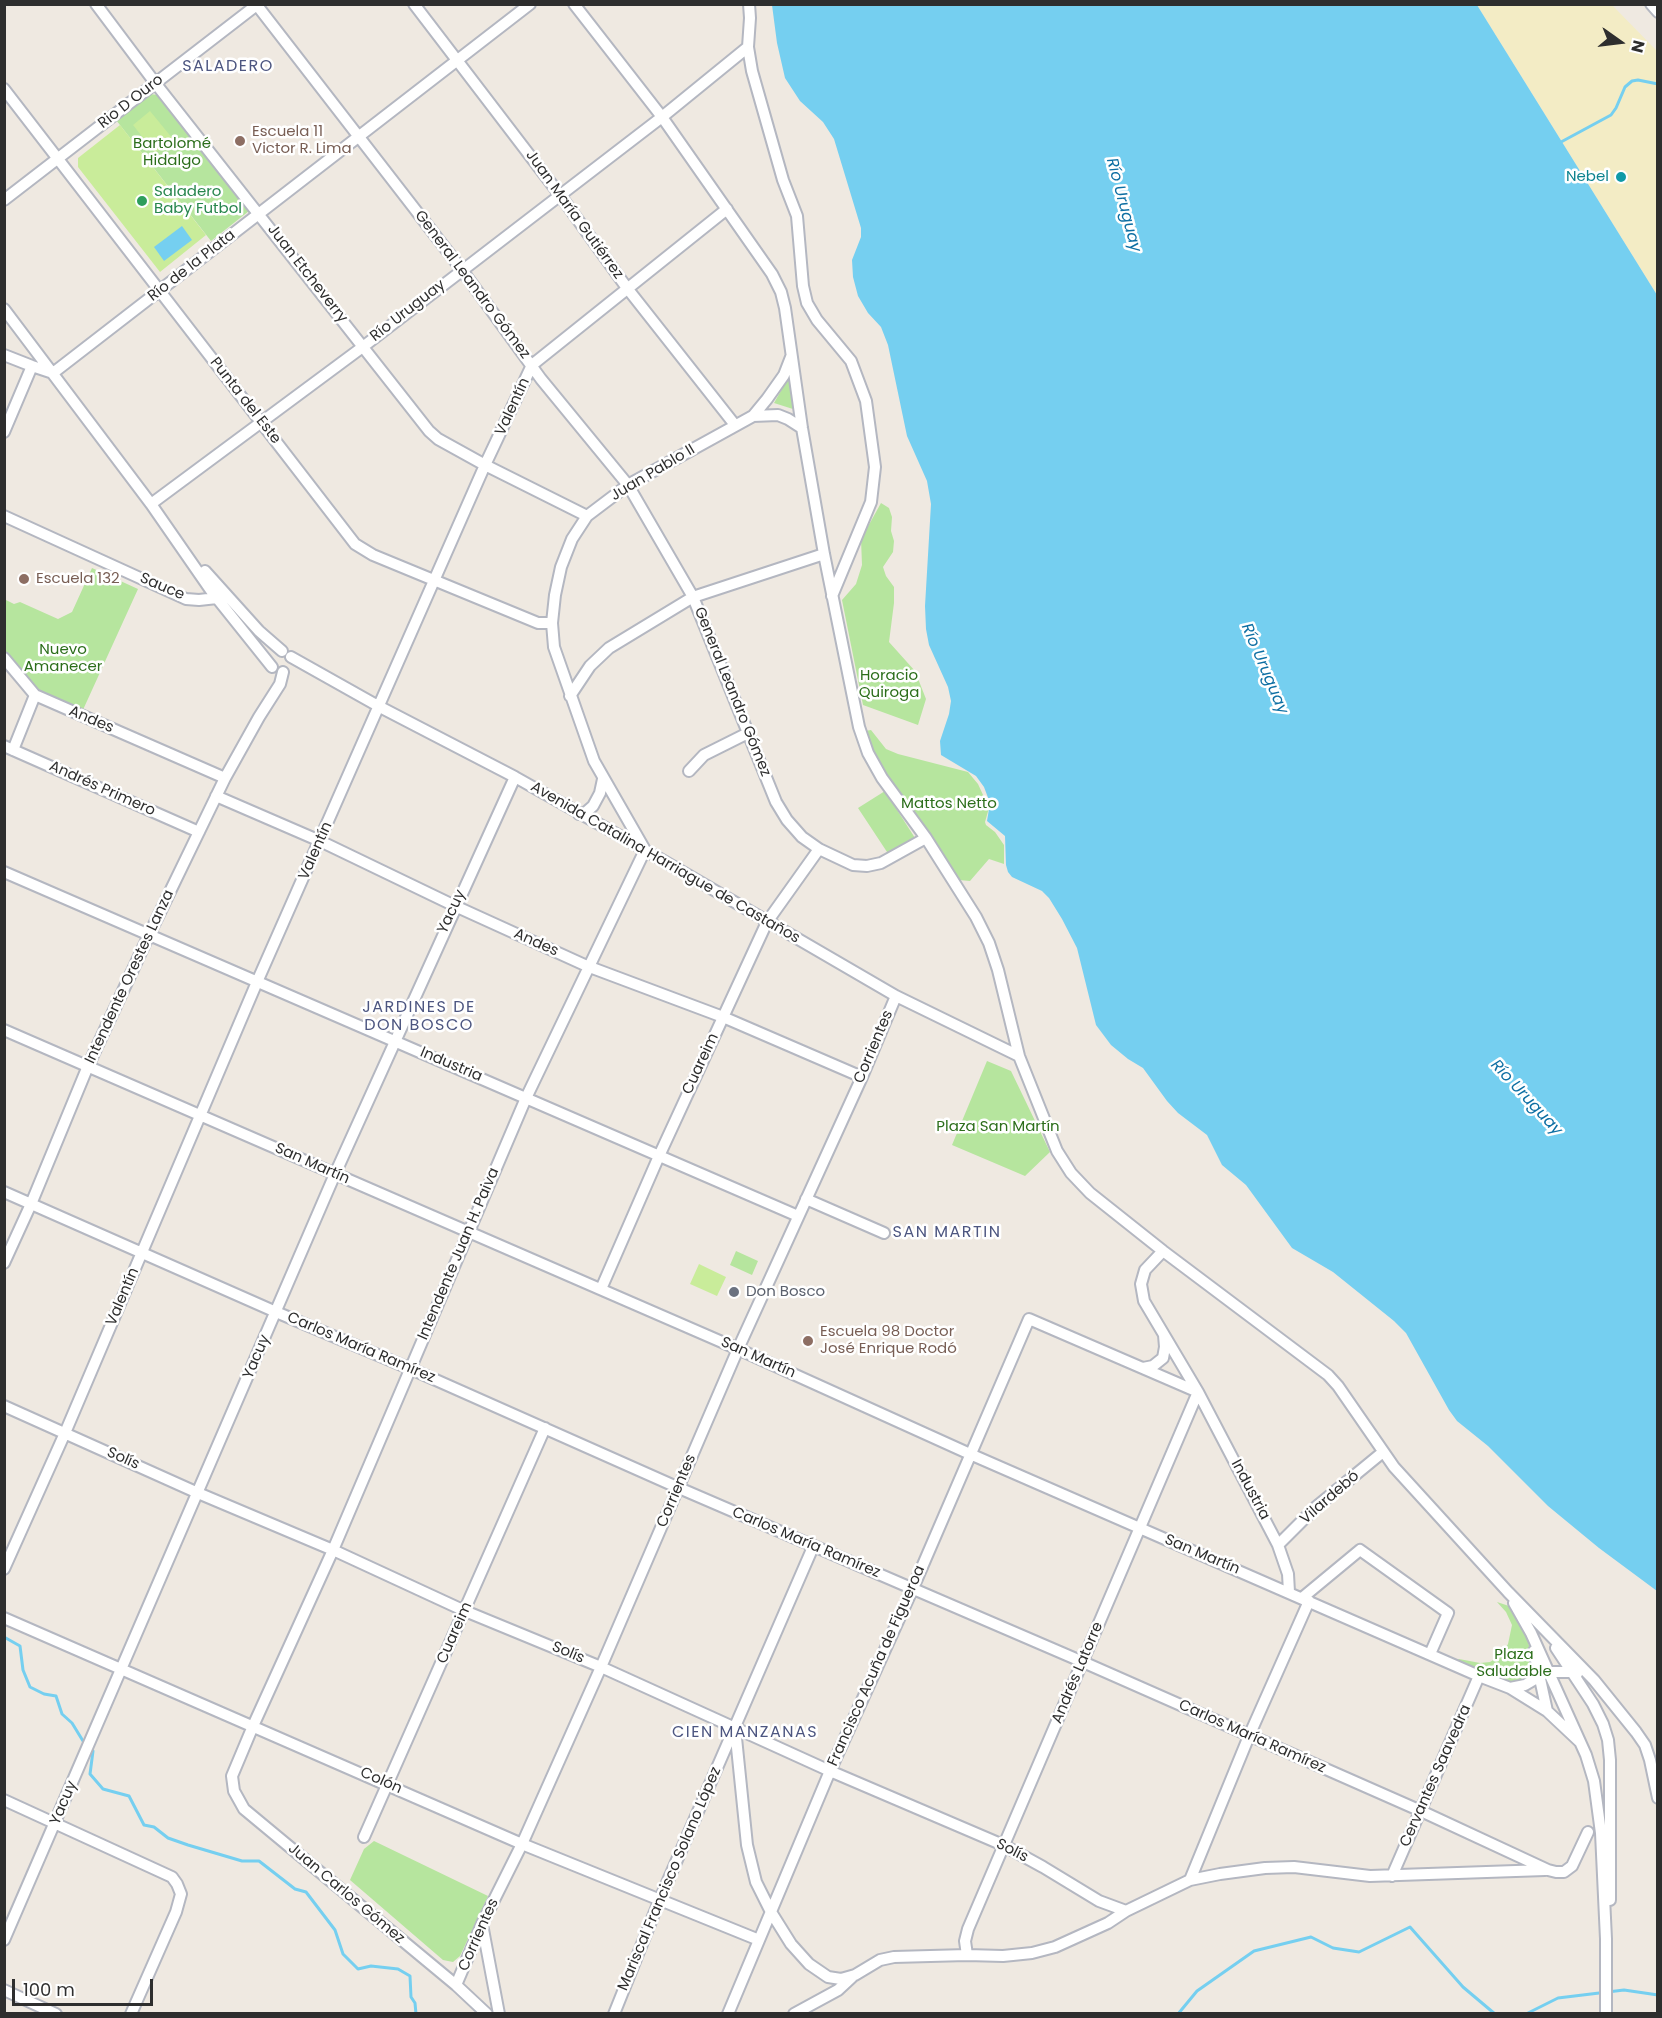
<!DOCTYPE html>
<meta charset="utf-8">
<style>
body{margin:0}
#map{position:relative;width:1662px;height:2018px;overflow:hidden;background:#efe9e1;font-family:Poppins,sans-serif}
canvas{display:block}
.frame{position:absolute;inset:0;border:6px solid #2e2e2e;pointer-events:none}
.north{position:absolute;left:1590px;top:12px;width:60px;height:60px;-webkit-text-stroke:4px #fff;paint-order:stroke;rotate:104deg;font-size:16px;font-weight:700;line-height:24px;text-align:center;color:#2e2e2e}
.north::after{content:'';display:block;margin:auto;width:21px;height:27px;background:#2e2e2e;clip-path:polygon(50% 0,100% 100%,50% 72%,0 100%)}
.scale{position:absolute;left:12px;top:1979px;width:141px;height:27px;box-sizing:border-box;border:3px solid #2e2e2e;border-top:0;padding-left:8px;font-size:18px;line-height:21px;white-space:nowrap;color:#2e2e2e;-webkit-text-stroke:4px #fff;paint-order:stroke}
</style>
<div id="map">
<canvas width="1662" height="2018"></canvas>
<div class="frame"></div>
<div class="north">N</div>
<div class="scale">100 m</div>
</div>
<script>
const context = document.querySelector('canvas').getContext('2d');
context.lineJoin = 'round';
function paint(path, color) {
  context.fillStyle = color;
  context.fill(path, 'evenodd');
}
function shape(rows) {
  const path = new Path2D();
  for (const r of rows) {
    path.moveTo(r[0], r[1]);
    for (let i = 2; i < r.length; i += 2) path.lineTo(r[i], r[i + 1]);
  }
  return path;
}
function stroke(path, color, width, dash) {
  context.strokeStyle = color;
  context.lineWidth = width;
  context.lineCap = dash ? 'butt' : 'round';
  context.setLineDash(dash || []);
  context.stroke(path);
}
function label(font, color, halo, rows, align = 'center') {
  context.font = font + ' Poppins,sans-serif';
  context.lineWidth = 5;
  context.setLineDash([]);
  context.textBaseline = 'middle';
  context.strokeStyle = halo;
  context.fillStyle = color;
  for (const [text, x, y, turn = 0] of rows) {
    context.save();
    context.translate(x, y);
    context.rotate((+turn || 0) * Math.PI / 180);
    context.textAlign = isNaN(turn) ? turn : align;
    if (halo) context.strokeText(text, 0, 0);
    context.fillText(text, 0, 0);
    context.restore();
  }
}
const green = shape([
 [150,94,158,95,249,211,211,241,116,120],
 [791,373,796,410,774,403],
 [881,503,889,508,892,517,891,531,894,541,893,552,883,567,886,576,894,587,894,603,889,642,915,671,926,699,918,725,863,705,842,600,856,584,862,565,861,539],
 [92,568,138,589,82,712,41,693,5,651,4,599,14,604,20,602,58,619,72,612],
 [871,730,886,749,898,754,968,772,978,784,989,808,985,822,986,825,995,832,1004,845,1004,864,989,859,970,881,959,880,877,759,865,731],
 [885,791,915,838,889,855,858,808],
 [987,1061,1011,1071,1050,1152,1025,1176,952,1145],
 [736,1251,758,1261,752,1275,730,1265],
 [1497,1602,1509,1606,1518,1616,1527,1636,1531,1655,1531,1669,1529,1675,1513,1683,1501,1680,1455,1661,1459,1659,1480,1663,1490,1662,1501,1655,1508,1644,1512,1625,1506,1612],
 [374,1841,488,1896,460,1956,453,1962,443,1960,350,1880,364,1849]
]);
const sand = shape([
 [1477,5,1612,5,1657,51,1657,295]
]);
const pitch = shape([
 [150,111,173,139,155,153,133,125],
 [120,125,206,235,160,272,78,167,78,158],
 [699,1264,726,1277,717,1296,690,1284]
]);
const water = shape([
 [772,5,1477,5,1657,295,1657,1591,1599,1548,1548,1506,1488,1446,1457,1421,1449,1410,1406,1333,1394,1321,1333,1272,1292,1248,1246,1185,1222,1165,1207,1135,1178,1113,1167,1101,1143,1068,1128,1059,1111,1045,1096,1025,1077,948,1062,919,1049,898,1042,891,1012,877,1008,872,1006,865,1005,836,987,821,990,803,984,787,976,776,941,755,940,741,949,714,951,701,948,687,929,645,926,629,925,606,931,504,927,481,907,436,888,345,881,327,868,313,858,296,853,277,852,260,861,237,861,228,834,139,823,122,800,101,785,78,777,43],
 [182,226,192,240,164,261,154,247]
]);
const stream = shape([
 [1561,142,1611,115,1616,108,1625,87,1632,81,1638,80,1658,84],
 [4,1637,20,1646,23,1670,30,1687,44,1694,56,1696,62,1714,72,1723,83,1741],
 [93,1751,90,1774,103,1789,129,1796,144,1825,154,1827,168,1838,188,1845,242,1861,259,1861,295,1889,306,1892,335,1930,343,1954,358,1969,371,1966,398,1969,410,1976,411,1997,415,2003,416,2014],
 [1178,2014,1197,1991,1254,1951,1311,1937,1333,1948,1359,1952,1410,1927,1463,1987,1495,2014],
 [1526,2014,1558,1998,1624,1990,1658,1995]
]);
const minor = shape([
 [96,4,156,84,429,431,438,439,485,465,587,516],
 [256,4,462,270,541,379,628,485,693,597,776,802,787,820,802,837,819,849,853,865,867,866,881,863,926,838],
 [414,4,560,195,627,288,735,425],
 [574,4,662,117,772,274,781,292,785,308,802,428,824,554,859,727,868,753,882,778,926,838,976,917,989,943,998,970,1019,1056,1057,1151,1071,1173,1090,1193,1163,1251,1328,1375,1338,1386,1394,1467,1508,1592,1594,1680,1636,1732,1645,1745,1650,1760,1658,1798],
 [749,4,750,18,748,47,752,71,783,180,797,216,803,286,807,303,817,320,851,361,866,401,875,467,871,502,832,596],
 [1651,4,1658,12],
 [4,89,355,544,373,555,538,623,552,623],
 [4,200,258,4],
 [4,309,151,504,212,592,272,667],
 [4,355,32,366,53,373,530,4],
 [753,416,778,415,788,419,802,428],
 [4,432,32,366],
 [151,504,364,346,662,117,748,47],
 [4,516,186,599,199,600,217,598,223,592],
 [205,571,259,631,282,651],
 [291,657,380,707,515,777,645,850,896,996,1019,1056],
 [4,658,35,695,225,778],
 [570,696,590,666,609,648,693,597,824,554],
 [4,746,199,832],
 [13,750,35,695],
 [689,771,704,755,748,733],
 [216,796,320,841,455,906,587,966,723,1017,862,1077],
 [579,814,585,813,593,806,600,793,603,779],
 [4,872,798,1216],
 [4,1030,738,1349,970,1454,1479,1676,1510,1688,1547,1711,1580,1742],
 [4,1192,276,1312,411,1369,679,1488,1083,1662,1421,1811,1548,1870,1556,1872,1564,1872,1572,1866,1588,1832],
 [806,1199,884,1233],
 [1163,1251,1145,1270,1141,1284,1144,1301,1198,1392,1278,1545,1288,1574,1289,1592],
 [4,1263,31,1204,88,1066,149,935,225,778,259,717,280,684,283,672],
 [601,1289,659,1156,767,922,819,849],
 [1143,1368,1153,1366,1163,1358,1165,1347,1164,1335],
 [4,1406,198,1493,333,1550,465,1611,601,1667,830,1771,1003,1845,1043,1867,1099,1901,1126,1911],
 [1278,1545,1316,1507,1383,1452],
 [4,1569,65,1433,257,982,485,465,532,365,727,209],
 [1302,1598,1360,1550,1448,1613,1430,1654],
 [1514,1603,1531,1633,1586,1755,1594,1781,1601,1833,1606,1939,1606,2014],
 [4,1618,522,1844,759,1940],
 [1556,1648,1593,1704,1603,1724,1608,1740,1610,1760,1610,1900],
 [1534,1651,1547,1711],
 [1510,1688,1525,1685,1547,1672,1572,1672,1577,1674],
 [735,1728,747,1845,756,1882,771,1912,791,1944,809,1964,828,1977,841,1979,855,1975,880,1960,894,1957,967,1955,1003,1956,1032,1953,1055,1947,1108,1923,1126,1911,1190,1880,1220,1874,1265,1868,1294,1867,1370,1876,1545,1870],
 [4,1800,172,1877,177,1884,181,1894,176,1912,131,2014],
 [364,1837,545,1428],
 [1392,1876,1479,1676],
 [1190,1880,1249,1736,1309,1601],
 [482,1924,499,2014],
 [4,1940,335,1174,515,777],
 [456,1985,482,1924,522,1844,601,1667,738,1349,862,1077,896,996],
 [4,1990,56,2014],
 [487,2014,456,1985,244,1809,234,1791,232,1776,253,1726,333,1550,526,1098,645,850,594,761,554,647,552,623,555,595,561,567,572,539,587,516,628,485,753,416,767,399,784,375,791,357],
 [614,2014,660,1899,813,1547],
 [728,2014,830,1771,913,1588,1029,1319,1198,1392,968,1929,965,1941,967,1955],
 [794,2014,838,1990,852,1977]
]);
const markers = [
 [240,141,6,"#8d6e63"],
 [1621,177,6,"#0f9aa8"],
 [142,201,6,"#2e9e5b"],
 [24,579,6,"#8d6e63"],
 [734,1292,6,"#6b7280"],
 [808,1341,6,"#8d6e63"]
];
const streetNames = [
 ["Rio D Ouro",131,102,-38],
 ["Juan María Gutiérrez",574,215,54],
 ["Río de la Plata",192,266,-38],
 ["Juan Etcheverry",307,274,52],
 ["General Leandro Gómez",472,285,53],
 ["Río Uruguay",408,311,-38],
 ["Punta del Este",245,401,52],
 ["Valentín",513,407,-65],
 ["Juan Pablo II",653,473,-31],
 ["Sauce",162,587,23],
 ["General Leandro Gómez",732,692,68],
 ["Andes",91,720,23],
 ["Andrés Primero",102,789,24],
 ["Valentín",316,851,-66],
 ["Avenida Catalina Harriague de Castaños",665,863,30],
 ["Yacuy",452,912,-65],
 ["Andes",536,943,24],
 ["Intendente Orestes Lanza",130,977,-65],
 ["Corrientes",874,1047,-67],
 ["Cuareim",701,1064,-65],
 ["Industria",451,1065,23],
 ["San Martín",312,1164,24],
 ["Intendente Juan H. Paiva",459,1254,-67],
 ["Valentín",123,1297,-67],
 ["Carlos María Ramírez",361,1348,23],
 ["Yacuy",257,1357,-67],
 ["San Martín",758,1358,24],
 ["Solís",123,1459,24],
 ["Industria",1250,1490,62],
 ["Corrientes",677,1491,-67],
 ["Vilardebó",1330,1498,-41],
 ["Carlos María Ramírez",806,1543,23],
 ["San Martín",1202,1555,23],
 ["Cuareim",455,1633,-66],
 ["Solís",568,1653,23],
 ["Francisco Acuña de Figueroa",877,1666,-66],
 ["Andrés Latorre",1078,1673,-67],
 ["Carlos María Ramírez",1252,1737,24],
 ["Cervantes Saavedra",1436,1776,-66],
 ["Colón",381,1781,24],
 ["Yacuy",64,1803,-67],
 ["Solís",1012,1851,27],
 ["Mariscal Francisco Solano López",670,1879,-67],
 ["Juan Carlos Gómez",346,1894,40],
 ["Corrientes",479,1935,-66]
];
const educationNames = [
 ["Escuela 11",252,132],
 ["Victor R. Lima",252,149],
 ["Escuela 132",36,579],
 ["Escuela 98 Doctor",820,1332],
 ["José Enrique Rodó",820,1349]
];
const parkNames = [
 ["Bartolomé",172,144],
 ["Hidalgo",172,161],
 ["Nuevo",63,650],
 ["Amanecer",63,667],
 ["Horacio",889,676],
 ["Quiroga",889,693],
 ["Mattos Netto",949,804],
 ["Plaza San Martín",998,1127],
 ["Plaza",1514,1655],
 ["Saludable",1514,1672]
];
const cultureNames = [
 ["Nebel",1609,177]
];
const leisureNames = [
 ["Saladero",154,192],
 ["Baby Futbol",154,209]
];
const worshipNames = [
 ["Don Bosco",746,1292]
];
const neighbourhoodNames = [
 ["SALADERO",228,67],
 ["JARDINES DE",419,1008],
 ["DON BOSCO",419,1026],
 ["SAN MARTIN",947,1233],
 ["CIEN MANZANAS",745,1733]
];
const waterNames = [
 ["Río Uruguay",1123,205,75],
 ["Río Uruguay",1264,669,67],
 ["Río Uruguay",1526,1098,47]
];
paint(green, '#b6e59e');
paint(sand, '#f3ecc5');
paint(pitch, '#c9ec9a');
paint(water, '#75cff0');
stroke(stream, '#75cff0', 3);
stroke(minor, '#b4b7c1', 14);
stroke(minor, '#fff', 10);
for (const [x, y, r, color] of markers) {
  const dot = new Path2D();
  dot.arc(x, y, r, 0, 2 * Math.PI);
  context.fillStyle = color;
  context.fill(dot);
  stroke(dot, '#fff', 2);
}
label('15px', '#2e2e2e', '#fff', streetNames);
label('15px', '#785e54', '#fff', educationNames, 'left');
label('15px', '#2c6e1b', '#fff', parkNames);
label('15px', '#0d838f', '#fff', cultureNames, 'right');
label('15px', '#27864d', '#fff', leisureNames, 'left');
label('15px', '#5b616d', '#fff', worshipNames, 'left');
context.letterSpacing = '1.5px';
label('16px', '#4d5680', '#fff', neighbourhoodNames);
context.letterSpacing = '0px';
label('italic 16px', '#0d6fa3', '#fff', waterNames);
</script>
